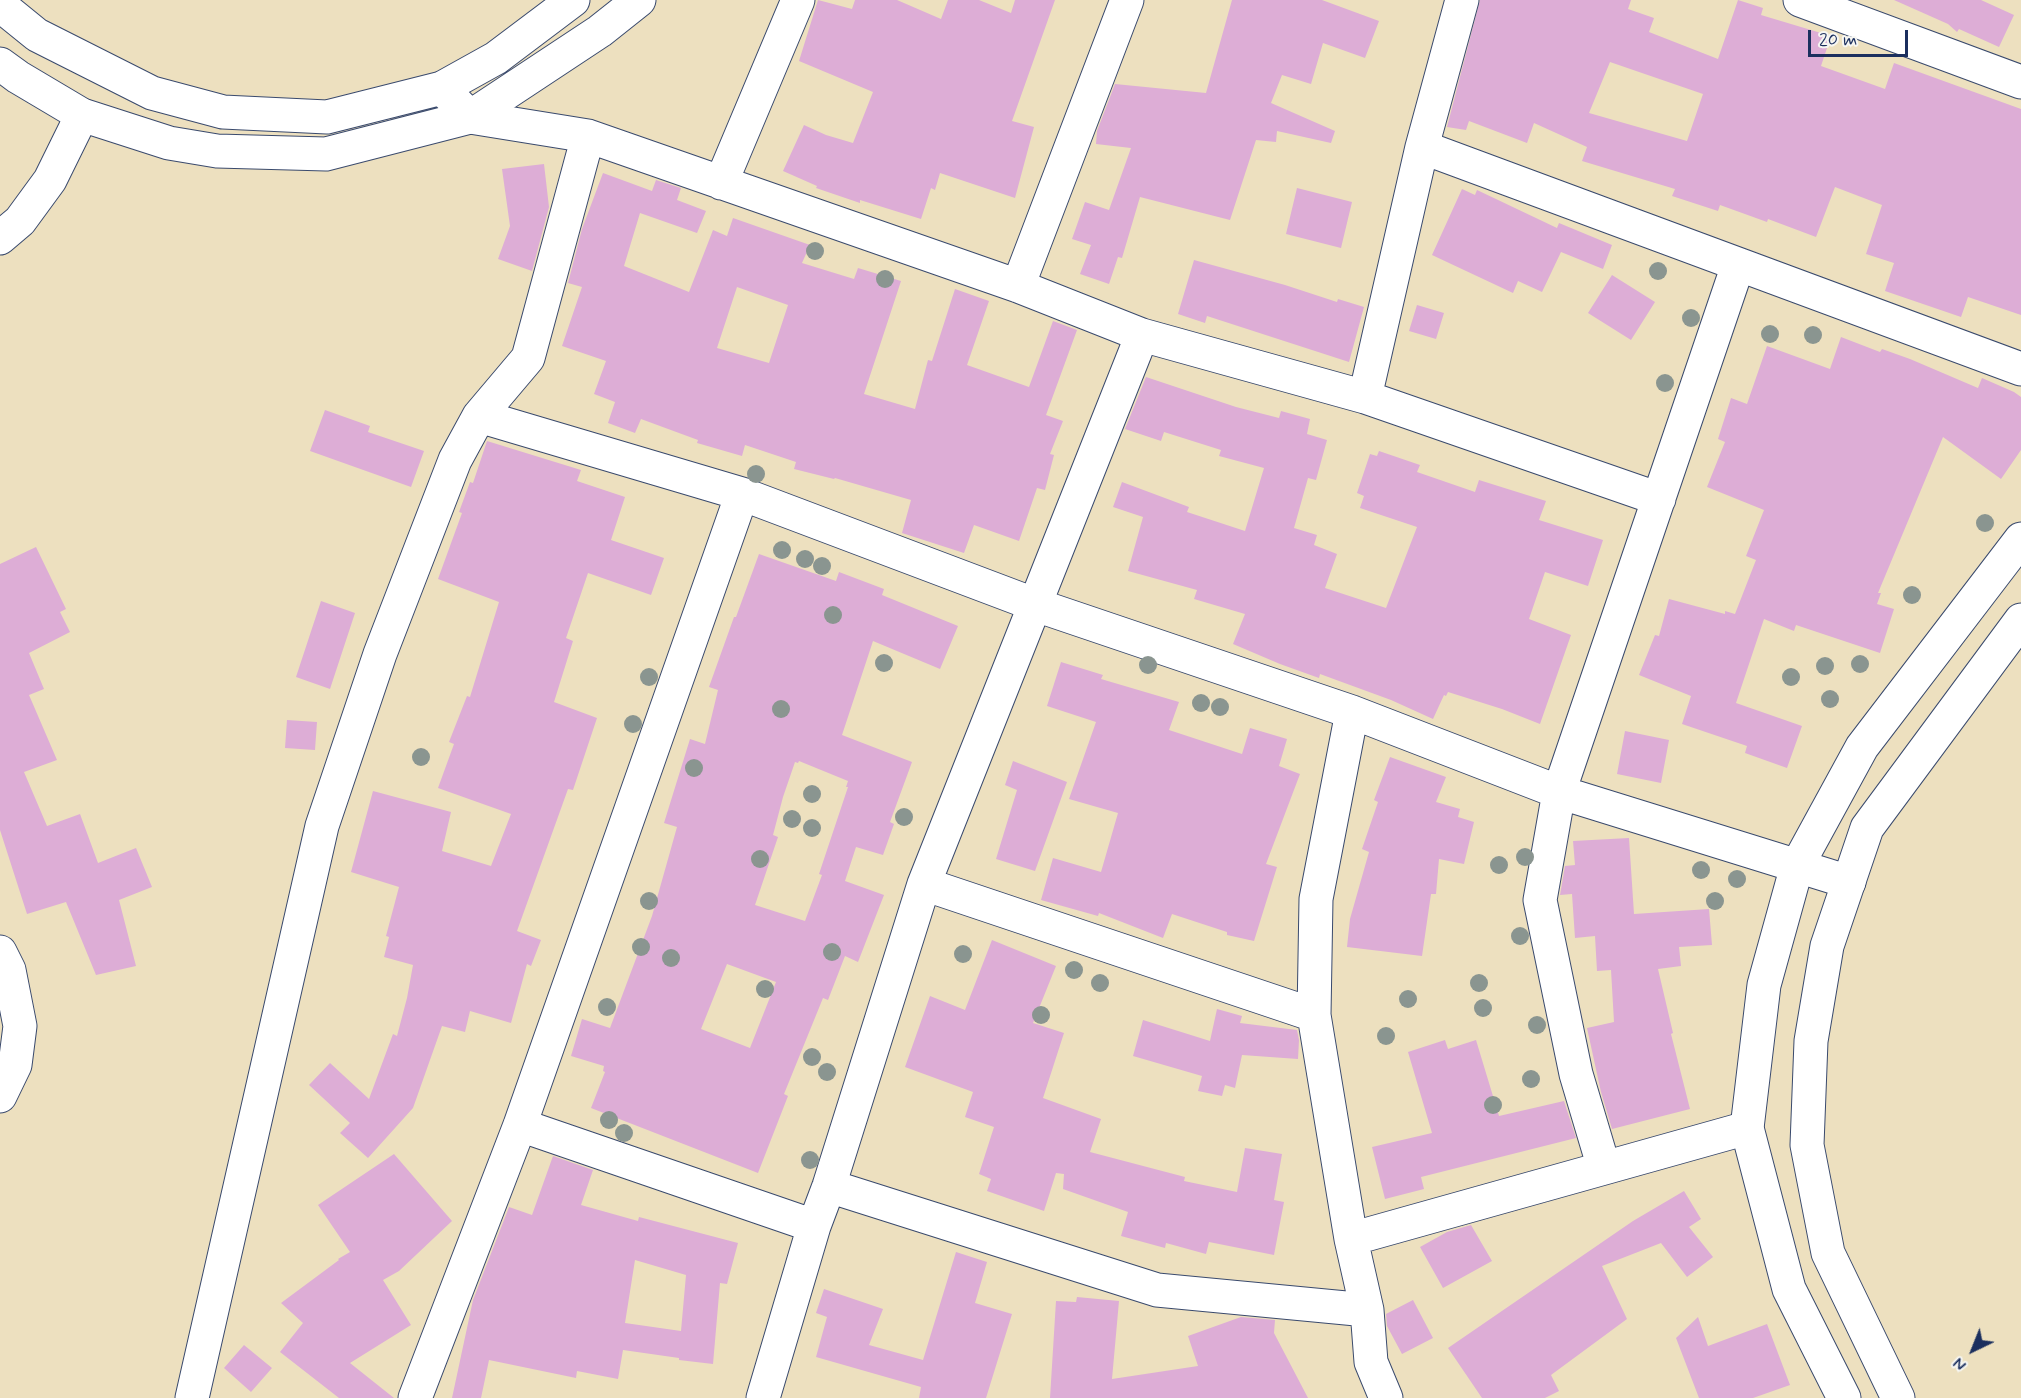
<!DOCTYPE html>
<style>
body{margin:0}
#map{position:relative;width:2021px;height:1398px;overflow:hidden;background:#ede0bf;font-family:Mynerve,sans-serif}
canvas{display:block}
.north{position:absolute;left:1943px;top:1320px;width:60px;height:60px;-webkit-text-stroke:4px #f6f6f2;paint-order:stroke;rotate:223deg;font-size:16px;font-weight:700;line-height:24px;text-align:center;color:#1b2f5e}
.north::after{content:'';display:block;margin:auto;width:21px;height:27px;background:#1b2f5e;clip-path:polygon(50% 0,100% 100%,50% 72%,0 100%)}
.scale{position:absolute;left:1808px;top:30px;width:100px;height:27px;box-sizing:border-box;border:3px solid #1b2f5e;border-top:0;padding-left:8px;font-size:18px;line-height:21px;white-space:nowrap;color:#1b2f5e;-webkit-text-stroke:4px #f6f6f2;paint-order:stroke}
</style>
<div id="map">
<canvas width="2021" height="1398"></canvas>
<div class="north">N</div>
<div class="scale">20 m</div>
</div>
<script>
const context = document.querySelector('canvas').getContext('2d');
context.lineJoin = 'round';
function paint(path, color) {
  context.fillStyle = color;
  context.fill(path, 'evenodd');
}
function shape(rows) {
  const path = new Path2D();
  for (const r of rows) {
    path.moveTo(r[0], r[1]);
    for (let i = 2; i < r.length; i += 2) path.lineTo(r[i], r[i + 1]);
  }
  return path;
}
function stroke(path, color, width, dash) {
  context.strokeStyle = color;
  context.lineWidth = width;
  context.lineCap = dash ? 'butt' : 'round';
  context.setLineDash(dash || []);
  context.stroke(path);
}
const building = shape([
 [818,0,852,9,855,0,897,0,941,19,948,0,979,0,1011,13,1015,0,1055,0,1012,121,1034,127,1015,198,940,173,935,190,931,188,921,219,860,200,860,203,816,188,817,186,783,171,804,125,826,135,853,143,873,92,799,61],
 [1232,0,1322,0,1379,21,1365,58,1323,43,1311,84,1282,75,1271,103,1335,131,1331,143,1277,131,1276,142,1256,140,1230,220,1140,197,1122,258,1118,257,1109,284,1080,274,1091,245,1072,239,1085,202,1109,210,1131,148,1096,144,1097,131,1115,84,1206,93],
 [1480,0,1631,0,1628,9,1654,18,1649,32,1718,59,1738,0,1763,8,1761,15,1831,36,1821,66,1885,89,1894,63,2021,109,2021,315,1968,297,1961,317,1885,291,1894,263,1866,254,1882,205,1835,187,1816,237,1768,219,1767,222,1720,205,1718,211,1672,196,1675,189,1582,161,1587,147,1534,123,1527,143,1469,121,1466,130,1447,127],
 [1610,62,1703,94,1687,141,1589,113],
 [1894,0,1981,0,2014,15,1999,47,1959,29,1957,32,1948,24],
 [544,164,549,207,532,271,498,259,510,226,502,169],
 [603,173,652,191,656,180,681,188,677,200,706,211,697,233,640,213,624,266,689,292,713,230,727,236,733,218,810,245,802,263,854,279,858,268,901,281,864,394,915,409,928,360,932,361,955,289,989,301,967,365,1029,387,1053,321,1077,330,1046,415,1063,421,1050,454,1054,455,1045,490,1037,488,1019,541,974,525,964,553,902,533,911,500,835,478,834,479,794,469,796,462,745,445,742,456,697,443,698,440,641,419,635,433,608,423,615,402,594,394,606,361,562,346,582,287,568,283,582,229],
 [737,287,788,305,769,363,717,348],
 [1297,188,1352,202,1341,248,1286,234],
 [1462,189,1475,195,1477,190,1557,228,1559,223,1612,245,1603,269,1561,252,1542,292,1518,281,1513,293,1432,255],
 [1194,260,1285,285,1337,302,1338,299,1364,307,1349,362,1207,316,1205,323,1178,314],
 [1612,275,1655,302,1631,340,1588,313],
 [1417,305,1444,313,1436,339,1409,331],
 [1841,337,1880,352,1882,349,1910,359,1978,388,1982,378,2014,392,2021,397,2021,450,2001,479,1943,437,1878,593,1881,593,1877,604,1894,609,1880,653,1796,625,1794,631,1764,619,1736,703,1802,726,1787,768,1745,753,1747,746,1682,724,1691,696,1639,675,1655,635,1659,636,1669,599,1725,614,1725,611,1735,614,1756,560,1746,556,1764,510,1707,487,1725,442,1718,439,1731,398,1747,404,1767,346,1830,369],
 [1146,377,1236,407,1279,418,1281,411,1310,419,1307,434,1327,440,1316,480,1308,478,1294,528,1317,535,1314,545,1337,554,1325,588,1386,608,1417,527,1360,508,1364,496,1357,493,1370,454,1377,456,1379,451,1420,465,1417,472,1475,492,1479,480,1546,501,1539,520,1603,540,1588,586,1545,572,1529,619,1571,635,1540,724,1502,709,1448,692,1446,696,1444,695,1433,719,1391,700,1320,674,1319,678,1280,664,1233,644,1245,614,1194,599,1197,590,1128,571,1143,517,1113,507,1122,482,1189,507,1187,512,1245,531,1264,468,1219,456,1221,450,1164,432,1161,441,1125,429],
 [325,410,370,426,368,432,424,451,411,487,310,451],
 [487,441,581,470,577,481,625,497,611,540,664,558,651,595,588,573,566,638,573,641,554,702,597,718,573,790,568,789,517,931,541,940,531,966,527,964,511,1023,470,1011,465,1032,442,1026,413,1108,368,1158,340,1133,350,1123,309,1085,330,1063,369,1099,393,1034,397,1036,407,998,413,965,384,957,389,937,386,936,399,887,351,872,373,791,451,812,442,851,491,866,511,814,438,788,454,744,449,742,467,696,470,697,499,602,438,579,462,513,459,512,470,482,473,483],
 [36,547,66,609,60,612,70,632,29,653,44,689,29,695,57,760,24,772,47,826,80,814,98,863,136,848,152,887,119,900,136,966,96,975,66,902,27,914,0,830,0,564],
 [759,554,836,581,839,572,884,589,882,595,958,626,940,669,873,641,842,735,912,762,890,822,894,824,883,855,856,847,845,881,884,895,858,962,845,956,828,1000,823,998,784,1094,788,1096,758,1173,591,1108,605,1072,603,1071,604,1066,571,1056,582,1019,610,1028,652,916,677,827,664,823,690,739,705,744,718,690,709,687,734,617,736,617],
 [799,761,848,781,846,787,848,787,819,874,822,875,805,921,755,905,778,837,773,835,783,797,795,762,798,763],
 [727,964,776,982,750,1048,701,1029],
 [321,601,355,613,330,689,296,677],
 [1061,662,1103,675,1101,679,1179,702,1169,730,1242,754,1250,728,1287,739,1279,766,1300,774,1266,864,1277,867,1254,941,1227,935,1227,932,1172,914,1163,938,1099,913,1098,916,1041,900,1053,858,1101,872,1118,813,1069,799,1096,722,1047,706],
 [287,720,317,722,315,750,285,748],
 [1625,731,1669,740,1661,783,1617,774],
 [1390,757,1446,777,1436,802,1460,809,1458,817,1474,822,1464,864,1439,859,1436,894,1431,894,1422,956,1347,947,1350,919,1369,852,1362,849,1378,802,1374,800],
 [1013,761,1067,782,1035,871,996,859,1017,790,1005,785],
 [1629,838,1634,914,1709,909,1712,945,1679,947,1681,966,1658,969,1673,1033,1671,1034,1690,1109,1612,1129,1601,1092,1587,1028,1614,1022,1611,970,1597,971,1595,936,1575,938,1572,894,1560,895,1565,866,1575,865,1573,841],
 [992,940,1056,966,1033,1023,1064,1033,1043,1098,1101,1119,1090,1152,1185,1177,1184,1181,1237,1192,1245,1148,1282,1154,1274,1200,1284,1202,1274,1255,1209,1242,1206,1254,1166,1243,1165,1248,1121,1236,1128,1212,1063,1189,1064,1174,1056,1173,1044,1211,987,1191,991,1179,979,1174,994,1127,965,1117,973,1092,905,1067,930,996,965,1010],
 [1217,1009,1242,1016,1240,1023,1297,1030,1299,1040,1298,1059,1242,1055,1235,1088,1225,1085,1222,1096,1198,1091,1202,1076,1133,1056,1143,1020,1210,1041],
 [1445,1040,1448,1049,1476,1040,1499,1116,1564,1101,1576,1138,1421,1177,1424,1189,1385,1199,1372,1147,1432,1133,1408,1052],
 [394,1154,452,1221,399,1271,383,1280,411,1325,350,1363,394,1398,339,1398,280,1352,303,1323,281,1303,339,1260,338,1259,350,1252,318,1205],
 [553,1156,593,1170,581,1205,638,1221,639,1217,738,1243,727,1284,720,1283,713,1364,679,1360,679,1358,623,1350,618,1379,577,1371,576,1378,489,1360,481,1398,452,1398,473,1300,509,1207,532,1215],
 [635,1260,686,1275,681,1331,625,1323],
 [1684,1191,1701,1219,1689,1227,1713,1257,1687,1277,1661,1243,1602,1266,1627,1319,1551,1375,1559,1391,1545,1398,1482,1398,1448,1348,1633,1221],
 [1471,1225,1492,1261,1443,1288,1420,1247,1447,1232],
 [956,1252,987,1262,975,1303,1012,1314,986,1398,919,1398,921,1387,816,1357,827,1317,816,1313,824,1289,883,1309,869,1345,923,1360],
 [1077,1297,1119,1301,1112,1379,1198,1366,1188,1336,1241,1317,1275,1320,1274,1333,1308,1398,1050,1398,1056,1301,1076,1302],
 [1413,1300,1433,1338,1402,1354,1387,1326,1386,1314],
 [1698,1317,1708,1346,1767,1324,1790,1385,1753,1398,1699,1398,1676,1338],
 [244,1345,272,1368,251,1392,224,1368]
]);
const minor = shape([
 [1800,0,2021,82],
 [442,88,470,117,588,136,1018,286,1142,335,1365,397,1659,499],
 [1422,147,2021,369],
 [721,183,798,0],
 [0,238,20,221,50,180,82,115],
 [1018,286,1127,0],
 [1365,397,1422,147,1462,0],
 [479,416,528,358,588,136],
 [1352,712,1316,899,1314,1015,1351,1239,1367,1310,1371,1362,1386,1398],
 [924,884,1314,1015],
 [0,952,9,970,20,1026,15,1065,0,1096],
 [520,1125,814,1226],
 [1604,1168,1576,1074,1540,900,1559,792,1738,265],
 [829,1186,1157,1290,1367,1310],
 [1351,1239,1747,1128],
 [192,1398,322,826,380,654,455,460,479,416,742,494,1036,605,1352,712,1559,792,1849,882],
 [415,1398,520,1125,742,494],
 [763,1398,814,1226,829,1186,924,884,1142,335]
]);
const major = shape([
 [0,5,37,35,152,93,223,112,327,117,442,88,496,58,573,0],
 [0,64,18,77,82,115,169,143,217,151,326,154,470,117,600,31,639,0],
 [1844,1398,1789,1289,1747,1128,1764,985,1797,866,1862,747,2021,539],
 [1898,1398,1828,1253,1807,1145,1811,1041,1827,946,1867,828,2021,620]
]);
const trees = [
 [815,251],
 [1658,271],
 [885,279],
 [1691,318],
 [1770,334],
 [1813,335],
 [1665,383],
 [756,474],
 [1985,523],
 [782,550],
 [805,559],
 [822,566],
 [1912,595],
 [833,615],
 [884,663],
 [1860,664],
 [1148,665],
 [1825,666],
 [649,677],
 [1791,677],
 [1830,699],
 [1201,703],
 [1220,707],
 [781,709],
 [633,724],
 [421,757],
 [694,768],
 [812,794],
 [904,817],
 [792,819],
 [812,828],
 [1525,857],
 [760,859],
 [1499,865],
 [1701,870],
 [1737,879],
 [649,901],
 [1715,901],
 [1520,936],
 [641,947],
 [832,952],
 [963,954],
 [671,958],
 [1074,970],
 [1100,983],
 [1479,983],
 [765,989],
 [1408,999],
 [607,1007],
 [1483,1008],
 [1041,1015],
 [1537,1025],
 [1386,1036],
 [812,1057],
 [827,1072],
 [1531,1079],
 [1493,1105],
 [609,1120],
 [624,1133],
 [810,1160]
];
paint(building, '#ddadd6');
stroke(minor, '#3a4a6d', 35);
stroke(major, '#3a4a6d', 35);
stroke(minor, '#fff', 33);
stroke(major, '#fff', 33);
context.fillStyle = '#8a9590';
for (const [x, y] of trees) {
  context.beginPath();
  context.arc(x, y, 9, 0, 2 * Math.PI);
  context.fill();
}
</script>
